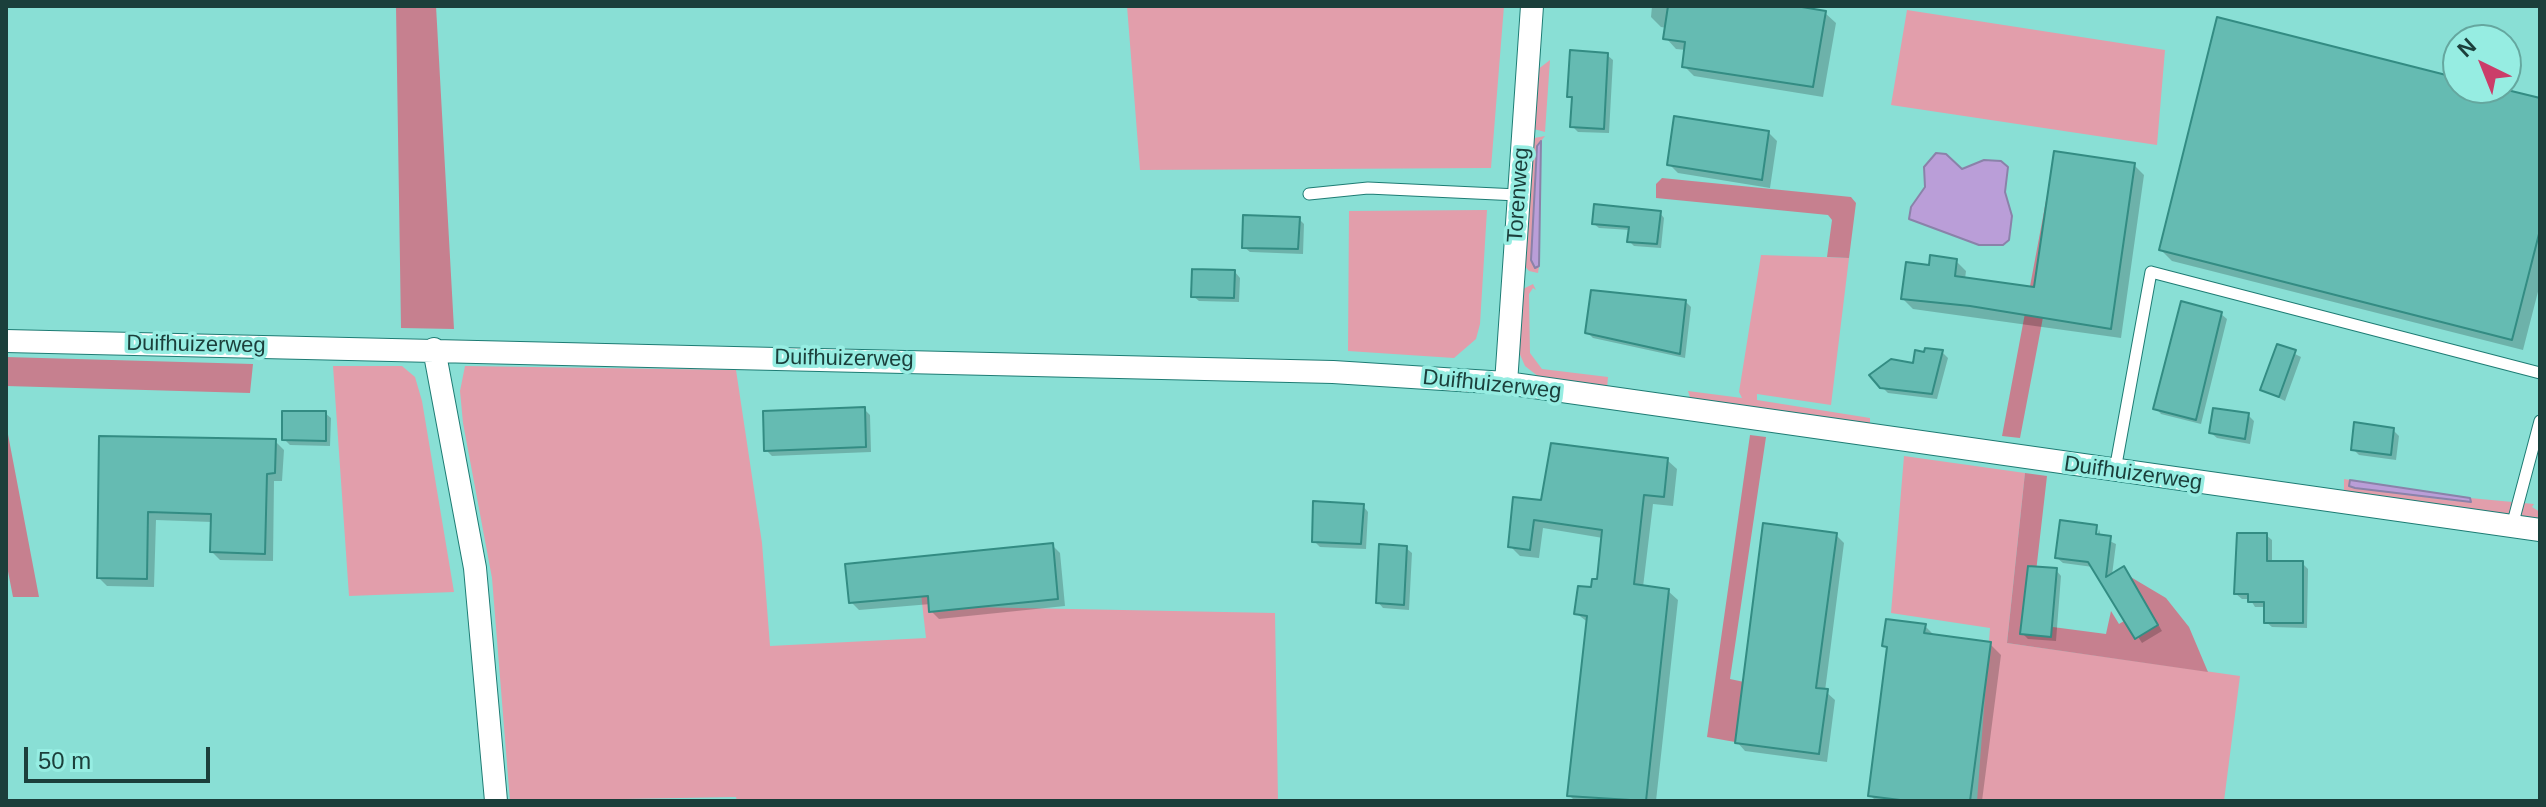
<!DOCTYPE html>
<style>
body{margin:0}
#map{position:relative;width:2546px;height:807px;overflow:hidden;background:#89dfd5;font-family:Helvetica,sans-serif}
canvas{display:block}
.frame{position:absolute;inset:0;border:8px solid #1b3f3b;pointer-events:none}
.north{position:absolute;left:2442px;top:24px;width:80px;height:80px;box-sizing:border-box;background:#96ede2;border:2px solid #65a79f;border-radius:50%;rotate:317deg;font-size:22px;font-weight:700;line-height:32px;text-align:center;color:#1b3f3b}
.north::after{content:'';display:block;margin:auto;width:28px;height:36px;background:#cb3d69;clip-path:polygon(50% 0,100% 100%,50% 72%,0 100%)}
.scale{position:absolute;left:24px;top:747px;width:186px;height:36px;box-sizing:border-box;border:4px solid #1b3f3b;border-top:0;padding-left:10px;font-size:24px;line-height:28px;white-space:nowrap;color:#1b3f3b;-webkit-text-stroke:6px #96ede2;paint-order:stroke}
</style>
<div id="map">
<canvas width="2546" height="807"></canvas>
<div class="frame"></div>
<div class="north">N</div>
<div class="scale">50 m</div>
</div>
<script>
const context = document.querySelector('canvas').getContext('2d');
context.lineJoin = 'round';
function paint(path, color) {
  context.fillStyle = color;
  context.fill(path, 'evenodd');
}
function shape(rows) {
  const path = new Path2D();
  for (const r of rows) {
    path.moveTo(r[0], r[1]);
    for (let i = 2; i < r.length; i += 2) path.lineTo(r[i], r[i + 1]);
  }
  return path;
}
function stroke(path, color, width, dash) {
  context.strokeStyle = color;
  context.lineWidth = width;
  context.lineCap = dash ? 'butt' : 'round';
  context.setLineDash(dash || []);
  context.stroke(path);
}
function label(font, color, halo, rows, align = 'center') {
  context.font = font + ' Helvetica,sans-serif';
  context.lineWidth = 7;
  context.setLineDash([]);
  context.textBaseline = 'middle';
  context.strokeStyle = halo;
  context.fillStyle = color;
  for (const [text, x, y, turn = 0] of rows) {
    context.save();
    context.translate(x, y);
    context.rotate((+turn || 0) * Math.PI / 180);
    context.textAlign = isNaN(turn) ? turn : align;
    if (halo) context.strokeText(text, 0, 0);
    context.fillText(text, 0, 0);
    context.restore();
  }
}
const green = shape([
 [1127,6,1504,6,1491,168,1140,170],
 [1907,10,2165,50,2157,145,1891,105],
 [1550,60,1545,132,1530,128,1537,70],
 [1545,136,1541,141,1533,266,1539,266,1538,273,1529,271,1523,264,1529,139],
 [1487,210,1480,324,1476,339,1454,358,1348,351,1349,211],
 [1761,255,1849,258,1831,405,1757,394,1757,400,1870,418,1870,427,1691,401,1688,391,1742,398,1739,392],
 [1533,284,1536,290,1533,288,1529,294,1530,353,1542,369,1608,377,1607,388,1539,377,1525,366,1518,350,1523,289],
 [333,366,402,366,415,377,422,401,454,592,349,596],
 [465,366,736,370,762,543,770,646,926,638,919,576,969,607,1275,613,1278,801,737,801,736,797,510,801,492,578,463,423,460,391],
 [1904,456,2025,473,2007,643,2240,676,2224,801,1977,801,1990,628,1891,613],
 [2344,479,2350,480,2349,486,2355,488,2455,501,2471,500,2470,498,2534,504,2532,507,2540,512,2540,520,2344,494]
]);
const forest = shape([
 [396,6,436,6,454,329,401,328],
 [2054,158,2073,160,2020,438,2002,436],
 [1662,178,1851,197,1856,203,1849,258,1827,257,1832,220,1828,215,1656,198,1656,184],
 [6,357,253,364,250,393,6,386],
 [6,424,39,597,13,597,6,561],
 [1750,435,1766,437,1730,679,1744,682,1735,742,1707,737],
 [2025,473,2047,476,2030,624,2106,634,2111,611,2119,624,2147,607,2129,576,2166,598,2189,627,2208,672,2007,643]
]);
const water = shape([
 [1541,141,1539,266,1535,268,1531,260,1537,146,1541,141],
 [1936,153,1946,154,1962,169,1984,160,2001,161,2008,167,2005,192,2012,216,2009,240,2003,245,1979,245,1909,219,1911,207,1925,187,1924,167,1936,153],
 [2350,480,2470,498,2471,502,2355,488,2349,486,2350,480]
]);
const shadow = shape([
 [1652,6,1784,6,1825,13,1836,23,1823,97,1694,76,1684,66,1686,50,1676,49,1666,38,1667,28,1661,27,1651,17],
 [1607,55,1613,60,1609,133,1578,132,1572,126,1573,101,1569,96],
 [2458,80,2458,88,2490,88,2540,100,2540,284,2523,350,2172,261,2161,250],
 [1768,132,1777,141,1770,188,1678,173,1669,164],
 [2134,165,2144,175,2121,338,1913,309,1903,299,1931,267,1956,261,1966,271,1965,279,2036,290],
 [1660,213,1664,218,1661,248,1634,246,1629,241,1630,230,1599,228,1594,224],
 [1299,219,1304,224,1303,254,1250,252,1244,247],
 [1235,272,1240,278,1239,302,1199,301,1193,296],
 [1685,301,1691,307,1685,358,1593,338,1587,332],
 [2221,314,2227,319,2201,424,2161,414,2156,408],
 [2279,346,2301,357,2285,401,2263,390],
 [1942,352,1948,358,1937,399,1888,393,1882,387],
 [864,409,870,415,871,452,772,456,766,450],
 [325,413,331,418,330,446,290,445,284,439],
 [2248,415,2254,421,2250,444,2217,438,2211,433],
 [2393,430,2399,436,2396,460,2359,455,2353,449],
 [101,438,275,441,284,450,282,481,274,481,273,561,220,560,212,552,212,522,156,520,154,587,107,586,99,578],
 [1667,460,1677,469,1673,506,1653,504,1643,587,1668,591,1678,600,1656,801,1575,801,1569,795,1589,623,1577,614,1599,581,1603,538,1543,528,1539,558,1520,556,1510,546,1542,502],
 [1363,506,1368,512,1366,549,1320,547,1314,541],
 [2096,526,2096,545,2099,529,2101,537,2116,544,2112,575,2123,568,2129,574,2162,631,2142,643,2093,567,2063,563,2057,558],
 [1836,535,1844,543,1825,691,1835,700,1827,762,1745,751,1737,742],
 [2266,535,2272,540,2272,563,2302,563,2308,569,2307,628,2272,627,2266,622,2266,607,2255,607,2250,599,2242,599,2236,594],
 [1052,545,1060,553,1065,606,939,619,931,611,931,604,859,610,851,602],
 [1406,548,1412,553,1409,610,1383,608,1378,602],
 [2056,570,2061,576,2056,641,2028,639,2022,633],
 [1925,626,1936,637,1990,644,2001,655,1982,801,1876,801,1870,795,1889,650,1884,645]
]);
const building = shape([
 [1668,6,1796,6,1826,11,1813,87,1682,67,1685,42,1663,39,1668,6],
 [2217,17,2458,78,2458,88,2499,88,2540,98,2540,230,2512,340,2159,250,2217,17],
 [1570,50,1608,53,1604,129,1570,127,1572,97,1567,97,1570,50],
 [1674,116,1769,131,1762,180,1667,165,1674,116],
 [2054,151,2135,163,2111,329,1970,306,1901,299,1906,262,1929,265,1930,255,1957,259,1955,276,2034,287,2054,151],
 [1594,204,1661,211,1657,244,1627,242,1629,227,1592,224,1594,204],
 [1243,215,1300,217,1298,249,1242,248,1243,215],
 [1192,269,1235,270,1234,298,1191,297,1192,269],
 [1591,290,1686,300,1680,354,1585,333,1591,290],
 [2181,301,2222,312,2196,420,2153,409,2181,301],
 [2277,344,2296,350,2279,397,2260,390,2277,344],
 [1925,348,1943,350,1932,394,1880,388,1869,375,1891,359,1913,363,1915,350,1924,352,1925,348],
 [865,407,866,447,764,451,763,411,865,407],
 [2213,408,2249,413,2245,439,2209,433,2213,408],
 [282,411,326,411,326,441,282,440,282,411],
 [2354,422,2394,428,2391,455,2351,450,2354,422],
 [99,436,276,439,275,473,267,474,265,554,210,552,211,514,148,512,147,579,97,578,99,436],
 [1551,443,1668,458,1664,497,1644,495,1634,584,1669,589,1646,801,1567,796,1587,616,1574,614,1578,586,1591,587,1592,579,1597,579,1602,530,1534,520,1530,550,1508,547,1513,497,1541,500,1551,443],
 [1313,501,1364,504,1361,544,1312,542,1313,501],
 [2060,520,2097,525,2096,534,2111,536,2106,577,2124,566,2158,625,2135,639,2088,562,2055,558,2060,520],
 [1763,523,1837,533,1816,688,1828,689,1819,754,1735,743,1763,523],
 [2237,533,2267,533,2267,561,2303,561,2303,623,2264,623,2264,602,2248,602,2248,594,2234,594,2237,533],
 [1053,543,1058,599,929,612,928,596,849,603,845,564,1053,543],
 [1379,544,1407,546,1404,605,1376,603,1379,544],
 [2028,566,2057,568,2051,637,2020,634,2028,566],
 [1886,619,1926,624,1924,633,1991,642,1970,801,1908,801,1868,796,1887,647,1882,646,1886,619]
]);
const service = shape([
 [1309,194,1368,188,1518,195],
 [2115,470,2151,272,2540,373],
 [2512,526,2540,421]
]);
const minor = shape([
 [6,341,1333,372,1506,383,2540,530],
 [434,349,475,568,496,801],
 [1506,383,1532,6]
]);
const streetNames = [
 ["Torenweg",1519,195,-86],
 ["Duifhuizerweg",196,345,1],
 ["Duifhuizerweg",844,359,1],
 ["Duifhuizerweg",1492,385,6],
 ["Duifhuizerweg",2133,474,8]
];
paint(green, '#e29eab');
paint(forest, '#c6808f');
paint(water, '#ba9ed8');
stroke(water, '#8a82a9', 2);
paint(shadow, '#0003');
paint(building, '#65bbb2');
stroke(building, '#338c83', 2);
stroke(service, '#1e7c74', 13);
stroke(minor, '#1e7c74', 24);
stroke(service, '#fff', 11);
stroke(minor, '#fff', 22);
label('22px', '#1b3f3b', '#96ede2', streetNames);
</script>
